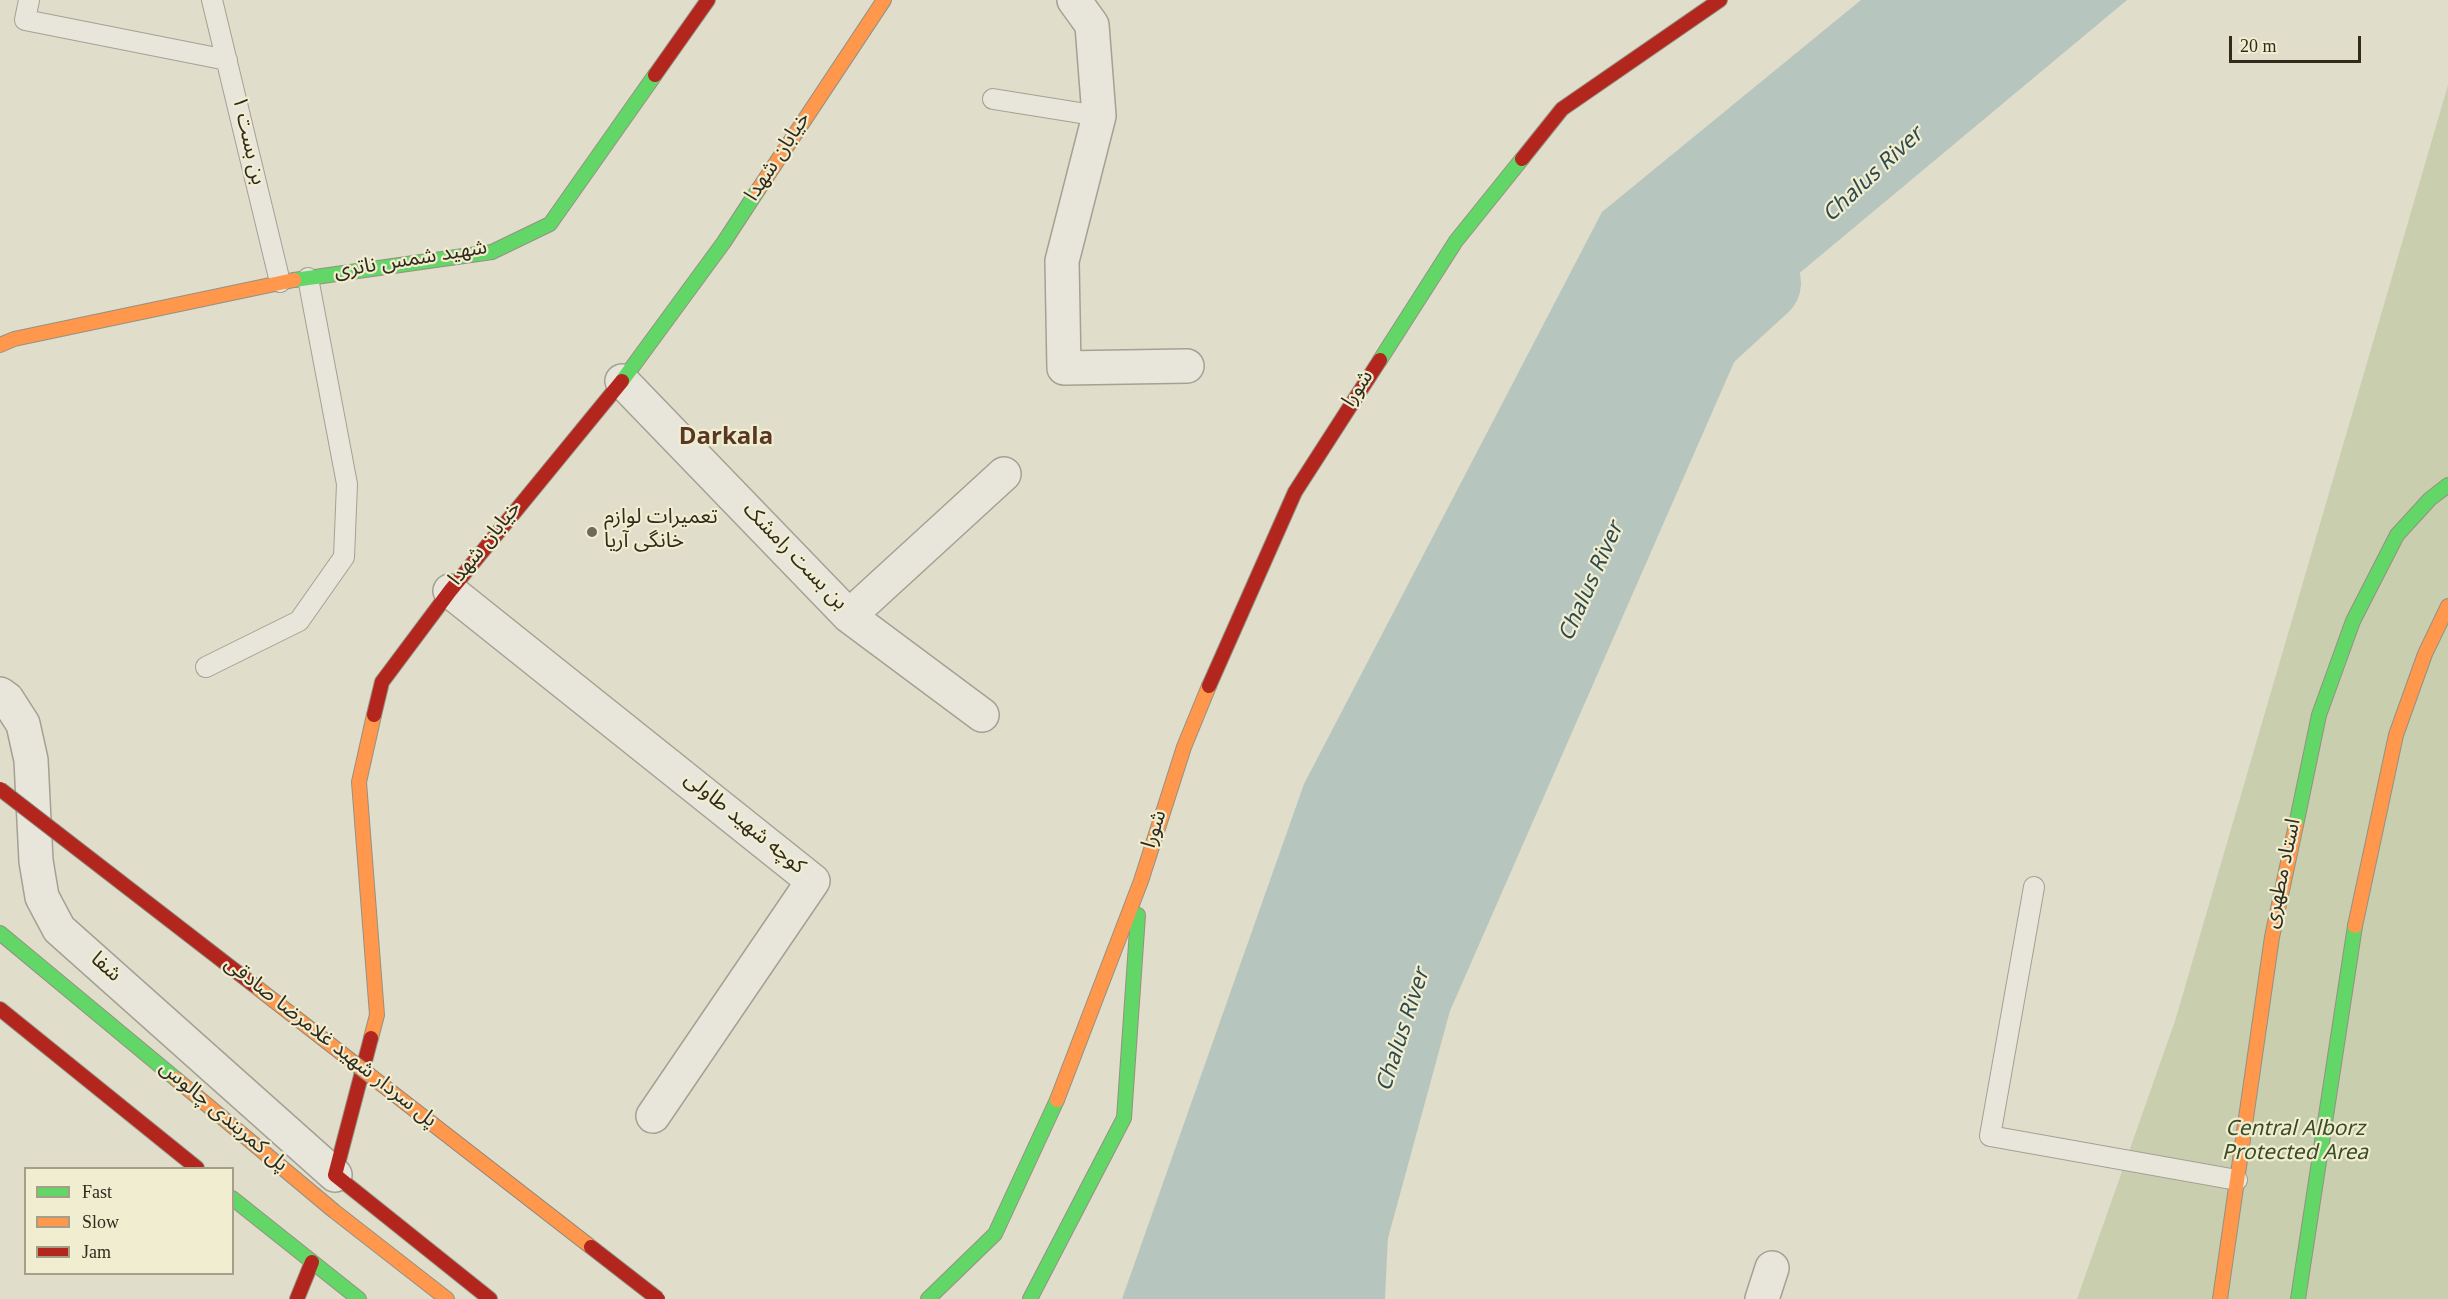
<!DOCTYPE html>
<meta charset="utf-8">
<style>
body{margin:0}
#map{position:relative;width:2448px;height:1299px;overflow:hidden;background:#e0ddca;font-family:Georgia,serif}
canvas{display:block}
.legend{position:absolute;left:24px;top:1167px;width:210px;height:108px;box-sizing:border-box;background:#f0edd0;border:2px solid #a49f89;margin:0;padding:8px 10px;list-style:none;font-size:18px;color:#312b1e}
.legend li{display:flex;align-items:center;gap:12px;height:30px}
.legend b{width:30px;border:2px solid #a49f89}
.scale{position:absolute;left:2229px;top:36px;width:132px;height:27px;box-sizing:border-box;border:3px solid #312b1e;border-top:0;padding-left:8px;font-size:18px;line-height:21px;white-space:nowrap;color:#312b1e;-webkit-text-stroke:4px #f0edd0;paint-order:stroke}
</style>
<div id="map">
<canvas width="2448" height="1299"></canvas>
<ul class="legend">
<li><b style="height:8px;background:#63d668"></b>Fast</li>
<li><b style="height:8px;background:#ff974d"></b>Slow</li>
<li><b style="height:8px;background:#b3261e"></b>Jam</li>
</ul>
<div class="scale">20 m</div>
</div>
<script>
const context = document.querySelector('canvas').getContext('2d');
context.lineJoin = 'round';
function paint(path, color) {
  context.fillStyle = color;
  context.fill(path, 'evenodd');
}
function shape(rows) {
  const path = new Path2D();
  for (const r of rows) {
    path.moveTo(r[0], r[1]);
    for (let i = 2; i < r.length; i += 2) path.lineTo(r[i], r[i + 1]);
  }
  return path;
}
function stroke(path, color, width, dash) {
  context.strokeStyle = color;
  context.lineWidth = width;
  context.lineCap = dash ? 'butt' : 'round';
  context.setLineDash(dash || []);
  context.stroke(path);
}
function label(font, color, halo, rows, align = 'center') {
  context.font = font + ' Georgia,"Noto Sans Arabic",serif';
  context.lineWidth = 4.5;
  context.setLineDash([]);
  context.textBaseline = 'middle';
  context.strokeStyle = halo;
  context.fillStyle = color;
  for (const [text, x, y, turn = 0] of rows) {
    context.save();
    context.translate(x, y);
    context.rotate((+turn || 0) * Math.PI / 180);
    context.textAlign = isNaN(turn) ? turn : align;
    if (halo) context.strokeText(text, 0, 0);
    context.fillText(text, 0, 0);
    context.restore();
  }
}
const green = shape([
 [2448,85,2448,1299,2077,1299,2175,1021]
]);
const water = shape([
 [1861,0,2127,0,1646,401,1401,954,1385,1299,1122,1299,1304,784,1602,212]
]);
const river = shape([
 [1330,1299,1412,998,1701,338,1761,283]
]);
const lane = shape([
 [29,0,25,20,227,60],
 [212,0,280,282],
 [993,99,1099,116],
 [206,667,299,621,344,557,347,484,308,278],
 [2034,887,1990,1136,2237,1180]
]);
const street = shape([
 [1074,0,1092,25,1099,116,1062,261,1064,368,1187,366],
 [622,381,849,616,982,715],
 [450,591,813,881,653,1116],
 [849,616,1004,474],
 [0,694,7,699,23,724,31,760,36,861,42,897,59,929,335,1175],
 [1762,1299,1772,1268]
]);
const fast = shape([
 [294,280,492,252,550,224,655,75],
 [1380,360,1456,241,1522,159],
 [622,381,724,242,758,190],
 [2296,825,2319,715,2353,621,2397,535,2430,499,2448,485],
 [0,933,176,1079],
 [232,1198,359,1299],
 [928,1299,995,1234,1057,1100],
 [1030,1299,1124,1118,1138,915],
 [2298,1299,2355,926]
]);
const slow = shape([
 [758,190,884,0],
 [0,345,14,339,294,280],
 [2355,926,2396,735,2425,654,2448,606],
 [371,1038,377,1015,359,782,374,715],
 [176,1079,334,1211,447,1299],
 [1057,1100,1141,881,1184,747,1209,686],
 [2220,1299,2272,937,2296,825]
]);
const jam = shape([
 [655,75,708,0],
 [1522,159,1562,109,1720,0],
 [1209,686,1295,492,1380,360],
 [374,715,382,682,450,591,622,381],
 [0,1009,197,1168],
 [371,1038,335,1175,490,1299],
 [297,1299,312,1262]
]);
const slowBridge = shape([
 [255,986,591,1247]
]);
const jamBridge = shape([
 [0,789,255,986],
 [591,1247,658,1299]
]);
const markers = [
 [592,532,6,"#6e695a"]
];
const streetNames = [
 ["بن بست ۱",246,141,77],
 ["خیابان شهدا",780,158,-57],
 ["شهید شمس ناتری",411,262,-9],
 ["شورا",1360,390,-57],
 ["خیابان شهدا",487,545,-51],
 ["بن بست رامشک",793,558,46],
 ["کوچه شهید طاولی",743,825,39],
 ["شورا",1157,830,-72],
 ["استاد مطهری",2285,874,-78],
 ["شفا",104,969,42],
 ["پل سردار شهید غلامرضا صادقی",329,1044,38],
 ["پل کمربندی چالوس",222,1118,40]
];
const poiNames = [
 ["تعمیرات لوازم",604,520],
 ["خانگی آریا",604,544]
];
const parkNames = [
 ["Central Alborz",2295,1132],
 ["Protected Area",2295,1156]
];
const waterNames = [
 ["Chalus River",1875,177,-43],
 ["Chalus River",1594,583,-66],
 ["Chalus River",1406,1031,-72]
];
const quarterNames = [
 ["Darkala",726,440]
];
paint(green, '#c9cfae');
paint(water, '#b6c5bd');
stroke(river, '#b6c5bd', 80);
stroke(lane, '#a4a194', 22);
stroke(street, '#a4a194', 36);
stroke(fast, '#949183', 16);
stroke(slow, '#949183', 16);
stroke(jam, '#949183', 16);
stroke(lane, '#e8e6db', 20);
stroke(street, '#e8e6db', 33);
stroke(fast, '#63d668', 14);
stroke(slow, '#ff974d', 14);
stroke(jam, '#b3261e', 14);
stroke(slowBridge, '#8a877a', 16, []);
stroke(jamBridge, '#8a877a', 16, []);
stroke(slowBridge, '#ff974d', 14);
stroke(jamBridge, '#b3261e', 14);
for (const [x, y, r, color] of markers) {
  const dot = new Path2D();
  dot.arc(x, y, r, 0, 2 * Math.PI);
  context.fillStyle = color;
  context.fill(dot);
  stroke(dot, '#f0edd0', 2);
}
label('21px', '#312b1e', '#f0edd0', streetNames);
label('21px', '#312b1e', '#f0edd0', poiNames, 'left');
label('italic 21px', '#3a4b27', '#f0edd0', parkNames);
label('italic 22px', '#2f4a4f', '#f0edd0', waterNames);
label('bold 24px', '#583822', '#f0edd0', quarterNames);
</script>
